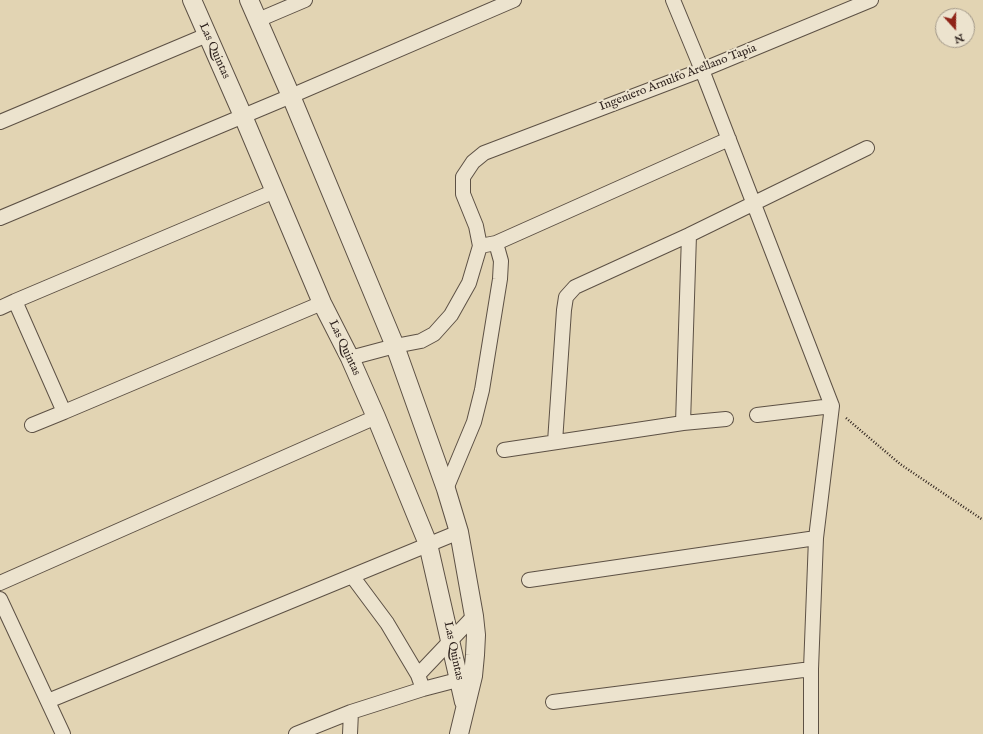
<!DOCTYPE html>
<style>
body{margin:0}
#map{position:relative;width:983px;height:734px;overflow:hidden;background:#e2d4b3;font-family:"IM FELL English",serif}
canvas{display:block}
.north{position:absolute;left:935px;top:8px;width:40px;height:40px;box-sizing:border-box;background:#ece3ce;border:1px solid #a19788;border-radius:50%;rotate:159deg;font-size:11px;font-weight:700;line-height:16px;text-align:center;color:#312520}
.north::after{content:'';display:block;margin:auto;width:14px;height:18px;background:#8f2418;clip-path:polygon(50% 0,100% 100%,50% 72%,0 100%)}
</style>
<div id="map">
<canvas width="983" height="734"></canvas>
<div class="north">N</div>
</div>
<script>
const context = document.querySelector('canvas').getContext('2d');
context.lineJoin = 'round';
function shape(rows) {
  const path = new Path2D();
  for (const r of rows) {
    path.moveTo(r[0], r[1]);
    for (let i = 2; i < r.length; i += 2) path.lineTo(r[i], r[i + 1]);
  }
  return path;
}
function stroke(path, color, width, dash) {
  context.strokeStyle = color;
  context.lineWidth = width;
  context.lineCap = dash ? 'butt' : 'round';
  context.setLineDash(dash || []);
  context.stroke(path);
}
function label(font, color, halo, rows, align = 'center') {
  context.font = font + ' "IM FELL English",serif';
  context.lineWidth = 4;
  context.setLineDash([]);
  context.textBaseline = 'middle';
  context.strokeStyle = halo;
  context.fillStyle = color;
  for (const [text, x, y, turn = 0] of rows) {
    context.save();
    context.translate(x, y);
    context.rotate((+turn || 0) * Math.PI / 180);
    context.textAlign = isNaN(turn) ? turn : align;
    if (halo) context.strokeText(text, 0, 0);
    context.fillText(text, 0, 0);
    context.restore();
  }
}
const path = shape([
 [846,418,900,464,983,520]
]);
const minor = shape([
 [673,0,702,70,832,406,816,538,811,669,811,734],
 [258,20,305,0],
 [0,122,207,35],
 [275,191,15,301,64,412,322,303],
 [0,218,291,96,514,0],
 [480,246,496,243,729,139],
 [0,308,15,301],
 [350,358,395,346,421,341,434,334,451,315,469,283,480,246,476,226,463,194,463,177,473,162,484,153,702,70,871,0],
 [757,415,832,406],
 [683,423,689,235],
 [32,425,64,412],
 [555,442,564,310,566,297,575,287,689,235,867,148],
 [504,450,683,423,726,419],
 [446,489,474,422,482,390,500,279,501,261,496,243],
 [352,576,387,623,418,675,423,689],
 [529,580,816,538],
 [0,583,376,417],
 [0,599,63,734],
 [418,675,474,616],
 [48,701,459,532],
 [553,702,811,669],
 [296,734,351,712,423,689,469,677],
 [350,734,351,712]
]);
const tertiary = shape([
 [192,0,243,116,322,303,350,358,376,417,428,544,464,702],
 [249,0,291,96,395,346,446,489,459,532,474,616,476,635,475,655,473,676,459,734]
]);
const streetNames = [
 ["Las Quintas",214,51,66],
 ["Ingeniero Arnulfo Arellano Tapia",678,78,-21],
 ["Las Quintas",344,348,65],
 ["Las Quintas",453,651,78]
];
stroke(minor, '#5d5145', 16);
stroke(tertiary, '#5d5145', 20);
stroke(path, '#312520', 2.5, [1, 2]);
stroke(minor, '#ece3ce', 14);
stroke(tertiary, '#ece3ce', 18);
label('12px', '#312520', '#ece3ce', streetNames);
</script>
